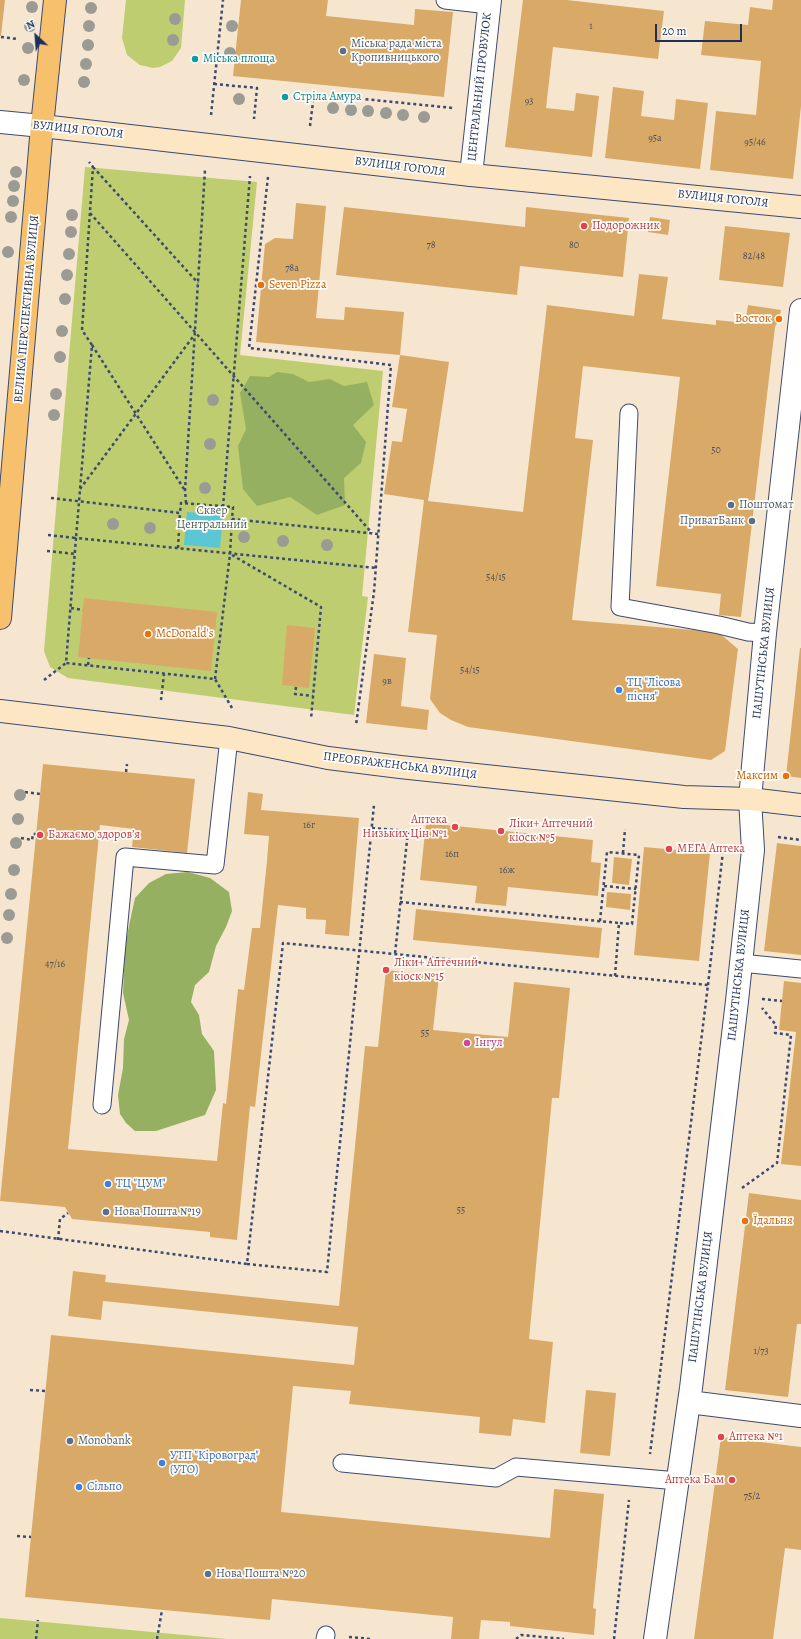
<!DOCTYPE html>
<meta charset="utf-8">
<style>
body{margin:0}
#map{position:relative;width:801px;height:1639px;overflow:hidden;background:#f7e6cf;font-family:Alegreya,serif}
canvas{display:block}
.north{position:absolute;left:16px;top:16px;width:40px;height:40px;-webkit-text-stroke:3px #fdfcf7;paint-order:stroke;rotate:334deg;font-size:11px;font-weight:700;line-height:16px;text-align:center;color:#1b2f5e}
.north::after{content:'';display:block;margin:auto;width:14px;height:18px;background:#1b2f5e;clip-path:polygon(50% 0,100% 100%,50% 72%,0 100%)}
.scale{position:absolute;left:655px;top:24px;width:87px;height:18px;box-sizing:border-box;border:2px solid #1b2f5e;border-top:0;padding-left:5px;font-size:12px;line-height:14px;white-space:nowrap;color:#1b2f5e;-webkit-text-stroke:3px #fdfcf7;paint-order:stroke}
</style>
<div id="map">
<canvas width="801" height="1639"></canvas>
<div class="north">N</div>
<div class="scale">20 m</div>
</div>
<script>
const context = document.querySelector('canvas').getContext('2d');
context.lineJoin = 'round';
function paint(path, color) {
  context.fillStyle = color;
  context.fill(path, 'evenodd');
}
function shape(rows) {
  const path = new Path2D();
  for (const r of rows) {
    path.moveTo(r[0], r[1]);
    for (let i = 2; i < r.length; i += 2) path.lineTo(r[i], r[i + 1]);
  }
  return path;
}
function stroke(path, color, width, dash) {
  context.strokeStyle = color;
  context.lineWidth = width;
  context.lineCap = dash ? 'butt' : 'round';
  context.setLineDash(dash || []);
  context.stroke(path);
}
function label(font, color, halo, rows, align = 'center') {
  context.font = font + ' Alegreya,serif';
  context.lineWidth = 3.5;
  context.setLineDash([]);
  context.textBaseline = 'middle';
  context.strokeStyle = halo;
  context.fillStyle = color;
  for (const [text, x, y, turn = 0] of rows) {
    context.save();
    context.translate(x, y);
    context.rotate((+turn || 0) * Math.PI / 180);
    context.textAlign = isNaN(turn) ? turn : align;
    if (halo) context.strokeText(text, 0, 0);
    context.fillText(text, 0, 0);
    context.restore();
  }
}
const green = shape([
 [126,0,185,0,181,48,172,61,160,67,153,68,140,65,127,55,122,38],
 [85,167,257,182,240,355,383,371,362,596,368,597,354,715,68,678,50,667,44,651],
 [0,1618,66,1624,227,1639,0,1639]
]);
const forest = shape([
 [277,372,293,374,309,382,330,379,344,386,367,382,374,405,353,425,366,442,361,463,344,478,345,505,317,515,290,497,257,506,243,489,238,446,246,429,240,393,250,376,269,377],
 [188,872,210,878,229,892,232,911,226,927,216,946,209,972,195,985,191,1002,199,1015,202,1034,214,1051,216,1090,205,1115,156,1131,135,1131,126,1123,120,1114,118,1095,123,1068,124,1039,129,1020,123,993,125,946,130,921,135,898,149,883,166,874]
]);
const water = shape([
 [187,512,223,515,220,548,184,545]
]);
const building = shape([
 [0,0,5,0,1,36,0,36],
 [241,0,328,0,326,16,414,25,415,9,453,12,444,97,233,76],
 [523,0,567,0,664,11,658,59,553,47,546,108,574,111,576,93,599,96,592,157,505,147],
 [773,0,801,0,801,106,793,179,710,170,716,111,756,115,761,61,701,55,705,21,748,25,750,7,772,10],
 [613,87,644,91,641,116,674,120,676,99,708,103,700,169,605,158],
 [296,203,326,206,316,318,344,320,345,307,404,312,400,355,256,342,265,244,275,238,293,239],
 [344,207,525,227,526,207,629,218,623,277,520,266,517,295,336,275],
 [650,217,670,220,668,235,648,232],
 [725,226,790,233,783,287,719,280],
 [639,274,668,277,662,319,716,325,716,320,745,323,748,305,781,310,779,319,775,327,741,617,719,615,721,594,656,586,680,377,583,366,575,438,593,440,572,620,718,632,738,649,725,751,711,760,468,727,451,720,440,713,430,699,437,635,408,632,424,500,384,494,392,441,402,442,407,409,392,407,400,355,449,362,428,501,523,512,547,305,634,316],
 [84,598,217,612,211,671,78,657],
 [287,625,315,628,309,688,282,685],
 [800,648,801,648,801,778,786,776],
 [374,654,406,658,401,706,429,710,427,730,366,723],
 [43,764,195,779,187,853,132,847,134,829,100,825,68,1149,217,1161,223,1103,226,1104,238,989,244,990,252,928,260,928,267,861,269,836,244,834,248,792,263,794,261,810,359,818,349,936,325,934,326,920,306,919,306,908,278,905,255,1107,250,1106,237,1240,210,1237,210,1232,72,1219,65,1207,0,1201],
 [426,823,593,840,591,862,601,863,598,896,508,887,506,906,475,903,477,886,420,880],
 [777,843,801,846,801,955,764,951],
 [644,847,710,853,699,961,634,955],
 [614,857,632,859,629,885,612,883],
 [607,892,631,894,630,910,606,907],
 [416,909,602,928,599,958,413,940],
 [386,970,439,976,433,1030,508,1037,514,982,570,988,559,1098,552,1098,529,1339,553,1342,545,1423,513,1419,511,1436,479,1433,480,1417,349,1404,351,1391,293,1386,281,1512,550,1538,554,1489,604,1494,593,1608,596,1609,594,1635,510,1626,510,1622,481,1620,479,1639,451,1639,453,1617,272,1599,270,1620,25,1597,51,1335,354,1365,358,1327,103,1301,101,1320,68,1316,73,1271,106,1275,105,1282,339,1306,365,1046,378,1047],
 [784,981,801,983,801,1166,781,1164,796,1032,779,1030],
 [749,1193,801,1200,801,1324,797,1324,788,1397,725,1390],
 [586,1390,616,1393,610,1456,580,1453],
 [721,1437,801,1447,801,1550,785,1548,773,1639,694,1639]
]);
const path = shape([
 [1,37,18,39],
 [214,84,257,88,254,119],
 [211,115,223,0],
 [310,126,314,94,453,108],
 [93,167,198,283],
 [268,177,249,348,391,365,374,592,356,725],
 [90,213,372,533],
 [92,345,184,489],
 [80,489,195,334],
 [51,498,180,513,181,503,233,507,232,519,378,534],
 [186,503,185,490,205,170],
 [223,507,250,176],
 [48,535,76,538,92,345,82,330,93,167,89,162],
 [178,548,180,513],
 [47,551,76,554],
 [232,555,321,607,311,719],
 [71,608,83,610],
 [88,665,89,658],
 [215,679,230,554,232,519],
 [44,680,66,663],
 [296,687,295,694,313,696],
 [161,700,164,674],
 [232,708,215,679,66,663,76,538,376,568],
 [126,772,127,764],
 [25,792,40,794],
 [372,828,408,831,395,954],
 [778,837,801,840],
 [21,838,32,840,33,834,36,834],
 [623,853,625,829],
 [604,886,636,889],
 [400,902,619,923],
 [600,921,607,852,639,855,632,924,619,923,615,976],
 [708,985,724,842],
 [762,999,782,1001],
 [742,1188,777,1163,791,1035,775,1033,776,1025,762,1008],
 [0,1231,247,1264,283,943,708,985,650,1454],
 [58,1240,60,1219,68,1213],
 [247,1264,327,1272,374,805],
 [30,1390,46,1391],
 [17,1536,31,1537],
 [349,1637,371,1639],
 [36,1639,38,1620],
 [157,1639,162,1610],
 [516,1639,521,1635,564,1639],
 [614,1639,629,1500]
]);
const service = shape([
 [445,0,489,5],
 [629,413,620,607,719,625,748,632,765,633],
 [741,963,801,969],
 [102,1105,125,857,215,865,229,738],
 [342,1463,496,1478,516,1467,678,1481],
 [325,1639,326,1635]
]);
const minor = shape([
 [0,122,42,126],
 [471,175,490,0],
 [689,1402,801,1416],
 [655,1639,691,1388,737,1001,753,850,750,799,765,633,801,310]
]);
const secondary = shape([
 [42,126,471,175,801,207],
 [0,711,229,738,328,758,400,767,684,797,750,799,801,805]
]);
const primary = shape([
 [0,618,42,126,55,0]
]);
const trees = [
 [32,7],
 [91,8],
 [175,19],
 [30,26],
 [89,26],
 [232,26],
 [173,40],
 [88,45],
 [28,48],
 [230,53],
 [86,64],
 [24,80],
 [84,82],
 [239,99],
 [333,108],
 [351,110],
 [368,111],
 [386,113],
 [403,115],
 [424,117],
 [16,172],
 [14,186],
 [13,201],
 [72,215],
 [11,217],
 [71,232],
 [8,252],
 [69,254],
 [67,275],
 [65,299],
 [62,331],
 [60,357],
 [56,394],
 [213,400],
 [54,415],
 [210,444],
 [205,488],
 [113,524],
 [150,528],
 [244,537],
 [283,541],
 [327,545],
 [20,795],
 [18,819],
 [16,843],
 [14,870],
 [11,894],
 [9,915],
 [7,938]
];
const markers = [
 [343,51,4,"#5c6f8a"],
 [195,59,4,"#0f9aa8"],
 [285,97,4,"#0f9aa8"],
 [584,226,4,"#e0444e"],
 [261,285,4,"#e8710a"],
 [779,319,4,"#e8710a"],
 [731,505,4,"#5c6f8a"],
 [752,521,4,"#5c6f8a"],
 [148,634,4,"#e8710a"],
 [619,690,4,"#3f7fe0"],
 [786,776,4,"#e8710a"],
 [455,827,4,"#e0444e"],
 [501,831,4,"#e0444e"],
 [40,835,4,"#e0444e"],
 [669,849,4,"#e0444e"],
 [386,970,4,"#e0444e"],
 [467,1043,4,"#d1479c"],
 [108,1184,4,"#3f7fe0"],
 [106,1212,4,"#5c6f8a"],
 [745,1221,4,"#e8710a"],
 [721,1437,4,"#e0444e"],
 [70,1441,4,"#5c6f8a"],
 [162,1463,4,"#3f7fe0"],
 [732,1480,4,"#e0444e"],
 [79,1487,4,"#3f7fe0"],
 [208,1574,4,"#5c6f8a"]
];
const numberNames = [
 ["1",591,27],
 ["93",529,102],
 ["95а",655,139],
 ["95/46",755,143],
 ["78",431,246],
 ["80",574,246],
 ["82/48",754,257],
 ["78а",292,269],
 ["50",716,451],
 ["54/15",496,578],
 ["54/15",470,671],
 ["9в",387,682],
 ["16г",309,826],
 ["16п",452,855],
 ["16ж",507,871],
 ["47/16",55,965],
 ["55",425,1034],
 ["55",461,1211],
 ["1/73",761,1352],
 ["75/2",752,1497]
];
const serviceNames = [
 ["Міська рада міста",351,44],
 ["Кропивницького",351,58],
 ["Поштомат",739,505],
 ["ПриватБанк",744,521,"right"],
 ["Нова Пошта №19",114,1212],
 ["Monobank",78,1441],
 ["Нова Пошта №20",216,1574]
];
const cultureNames = [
 ["Міська площа",203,59],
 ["Стріла Амура",293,97]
];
const streetNames = [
 ["ЦЕНТРАЛЬНИЙ ПРОВУЛОК",480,87,-84],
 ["ВУЛИЦЯ ГОГОЛЯ",78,130,6],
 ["ВУЛИЦЯ ГОГОЛЯ",400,167,7],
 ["ВУЛИЦЯ ГОГОЛЯ",723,199,6],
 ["ВЕЛИКА ПЕРСПЕКТИВНА ВУЛИЦЯ",27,309,-85],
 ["ПАШУТІНСЬКА ВУЛИЦЯ",764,653,-84],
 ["ПРЕОБРАЖЕНСЬКА ВУЛИЦЯ",400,766,7],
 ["ПАШУТІНСЬКА ВУЛИЦЯ",739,975,-84],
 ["ПАШУТІНСЬКА ВУЛИЦЯ",701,1297,-83]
];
const healthNames = [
 ["Подорожник",592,226],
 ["Аптека",447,820,"right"],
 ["Низьких Цін №1",447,834,"right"],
 ["Ліки+ Аптечний",509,824],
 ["кіоск №5",509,838],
 ["Бажаємо здоровʼя",48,835],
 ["МЕГА Аптека",677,849],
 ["Ліки+ Аптечний",394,963],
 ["кіоск №15",394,977],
 ["Аптека №1",729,1437],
 ["Аптека Бам",724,1480,"right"]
];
const foodNames = [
 ["Seven Pizza",269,285],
 ["Восток",771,319,"right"],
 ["McDonald's",156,634],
 ["Максим",778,776,"right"],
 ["Їдальня",753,1221]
];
const parkNames = [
 ["Сквер",212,511],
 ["Центральний",212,525]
];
const shopNames = [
 ["ТЦ \"Лісова",627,683],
 ["пісня\"",627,697],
 ["ТЦ \"ЦУМ\"",116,1184],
 ["УТП \"Кіровоград\"",170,1456],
 ["(УТО)",170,1470],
 ["Сільпо",87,1487]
];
const hotelNames = [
 ["Інгул",475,1043]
];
paint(green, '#becd6f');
paint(forest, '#96b062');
paint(water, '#5bc6d4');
paint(building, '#d9aa67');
stroke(service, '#3c4a6f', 19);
stroke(minor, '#3c4a6f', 24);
stroke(secondary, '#3c4a6f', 24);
stroke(primary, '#3c4a6f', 24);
stroke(path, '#3c4a6f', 2.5, [3, 3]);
stroke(service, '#fff', 17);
stroke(minor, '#fff', 22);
stroke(secondary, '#fce6c4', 22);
stroke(primary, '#f7c06c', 22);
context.fillStyle = '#999b94';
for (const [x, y] of trees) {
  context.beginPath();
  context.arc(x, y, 6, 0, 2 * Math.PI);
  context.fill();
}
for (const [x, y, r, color] of markers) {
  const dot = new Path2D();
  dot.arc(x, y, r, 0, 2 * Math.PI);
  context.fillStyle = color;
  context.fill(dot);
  stroke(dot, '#fdfcf7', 1.5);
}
label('10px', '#4a4e60', null, numberNames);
label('12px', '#4e5e75', '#fdfcf7', serviceNames, 'left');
label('12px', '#0d838f', '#fdfcf7', cultureNames, 'left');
label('12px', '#1b2f5e', '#fdfcf7', streetNames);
label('12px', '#be3a42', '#fdfcf7', healthNames, 'left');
label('12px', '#c56008', '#fdfcf7', foodNames, 'left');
label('12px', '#4c5e63', '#fdfcf7', parkNames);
label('12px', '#366cbe', '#fdfcf7', shopNames, 'left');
label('12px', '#b23c85', '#fdfcf7', hotelNames, 'left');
</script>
